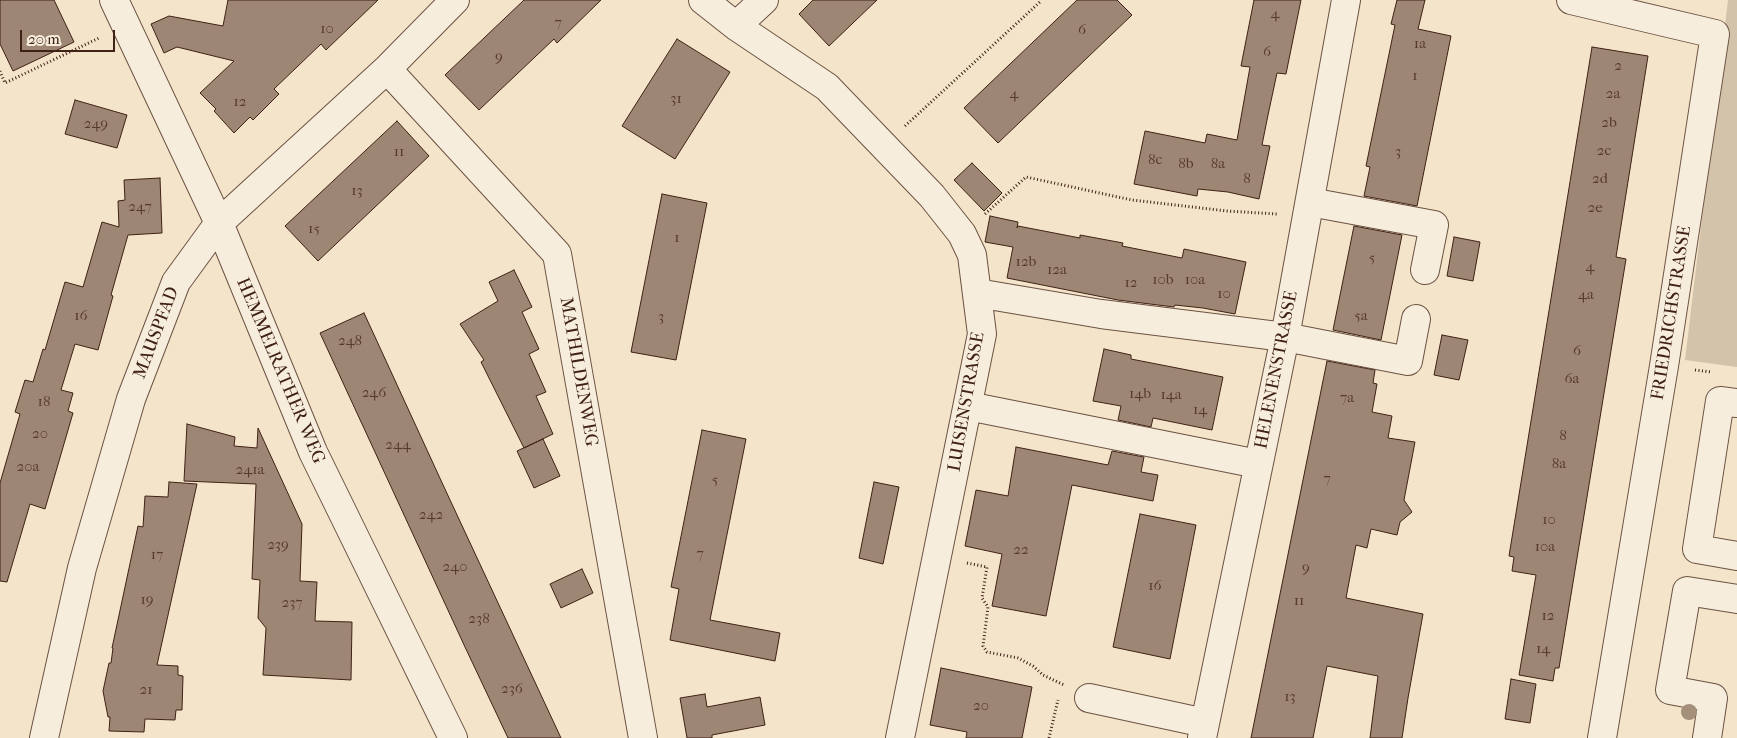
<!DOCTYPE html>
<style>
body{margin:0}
#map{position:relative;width:1737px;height:738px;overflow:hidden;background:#f3e4ca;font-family:"IM FELL French Canon",serif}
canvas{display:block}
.scale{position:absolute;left:20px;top:30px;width:95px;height:22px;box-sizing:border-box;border:2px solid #3f2115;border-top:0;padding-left:6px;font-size:15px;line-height:18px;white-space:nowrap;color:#3f2115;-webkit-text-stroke:4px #f7eddd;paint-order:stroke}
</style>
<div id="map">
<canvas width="1737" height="738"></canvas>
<div class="scale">20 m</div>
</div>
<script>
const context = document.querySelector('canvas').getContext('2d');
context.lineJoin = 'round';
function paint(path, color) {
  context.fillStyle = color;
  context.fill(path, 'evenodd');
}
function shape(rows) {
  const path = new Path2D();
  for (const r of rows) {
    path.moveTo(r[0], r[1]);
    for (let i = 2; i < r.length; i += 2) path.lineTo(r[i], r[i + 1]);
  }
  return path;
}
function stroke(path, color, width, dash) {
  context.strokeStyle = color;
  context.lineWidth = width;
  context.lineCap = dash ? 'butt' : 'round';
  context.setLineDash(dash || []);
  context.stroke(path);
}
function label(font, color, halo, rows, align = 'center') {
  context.font = font + ' "IM FELL French Canon",serif';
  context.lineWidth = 4.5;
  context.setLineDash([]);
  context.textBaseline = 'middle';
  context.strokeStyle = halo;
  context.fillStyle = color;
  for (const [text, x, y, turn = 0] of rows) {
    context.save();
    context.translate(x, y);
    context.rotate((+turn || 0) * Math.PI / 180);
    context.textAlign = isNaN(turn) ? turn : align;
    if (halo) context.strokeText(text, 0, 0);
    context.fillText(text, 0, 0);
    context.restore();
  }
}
const green = shape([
 [1728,0,1737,0,1737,367,1685,360]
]);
const building = shape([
 [0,0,54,0,74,42,13,71,0,44,0,0],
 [228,0,378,0,326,50,321,44,274,89,279,94,253,120,250,117,234,133,214,111,216,109,200,93,234,61,177,47,164,53,151,24,169,16,223,26,228,0],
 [524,0,601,0,557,43,554,39,479,110,445,75,524,0],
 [813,0,877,0,829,46,799,14,813,0],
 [1077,0,1117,0,1132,15,998,143,964,108,1077,0],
 [1254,0,1301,0,1286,74,1277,73,1268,115,1262,145,1270,146,1259,199,1228,192,1198,189,1197,196,1134,184,1145,131,1205,143,1207,134,1237,140,1250,67,1241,66,1254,0],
 [1397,0,1425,0,1418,29,1451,36,1417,206,1364,196,1370,167,1366,166,1395,25,1391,24,1397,0],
 [677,39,730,72,675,159,622,126,677,39],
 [1592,47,1648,56,1616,257,1626,259,1559,668,1555,668,1553,681,1519,675,1536,575,1512,571,1514,557,1509,556,1592,47],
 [75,100,127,115,117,148,65,134,75,100],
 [397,121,429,156,318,261,285,226,397,121],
 [972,163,1002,193,984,211,954,180,972,163],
 [160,178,162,233,128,235,111,295,113,296,98,350,75,344,61,390,73,393,68,411,73,413,45,509,30,504,7,582,0,581,0,483,20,414,15,412,25,380,33,382,43,349,45,350,65,282,83,287,102,222,119,227,118,201,125,200,124,180,160,178],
 [662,194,707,203,676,360,631,352,662,194],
 [990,216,1018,222,1017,228,1018,226,1080,238,1080,235,1123,243,1122,246,1182,258,1184,249,1246,262,1235,314,1203,308,1175,305,1174,307,1118,300,1007,278,1013,247,985,242,990,216],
 [1354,226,1402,235,1381,340,1333,330,1354,226],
 [1454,237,1480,242,1473,281,1447,276,1454,237],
 [514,270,532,307,522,312,539,349,529,354,546,392,536,396,553,434,524,448,481,362,484,360,460,324,498,301,489,282,514,270],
 [364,313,444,487,561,738,508,738,465,647,320,333,364,313],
 [1442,335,1468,340,1459,380,1434,375,1442,335],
 [1104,349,1131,355,1131,359,1223,377,1212,430,1153,418,1151,427,1118,420,1121,406,1093,401,1104,349],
 [1327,361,1375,370,1373,383,1377,384,1372,412,1392,416,1388,438,1415,442,1404,500,1412,512,1400,522,1397,535,1371,529,1367,548,1356,545,1346,598,1423,614,1408,698,1402,738,1370,738,1378,676,1327,666,1313,738,1251,738,1327,361],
 [187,424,235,437,234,446,257,448,258,428,302,524,300,581,317,582,315,621,352,622,351,680,263,675,266,628,258,618,260,580,252,579,256,484,184,481,187,424],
 [702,430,746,439,710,620,780,633,775,661,670,640,679,589,671,587,702,430],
 [543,439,560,476,534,488,517,451,543,439],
 [1016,447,1108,465,1112,451,1144,457,1141,472,1158,475,1153,501,1072,485,1046,616,992,606,1002,554,965,546,976,490,1008,496,1016,447],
 [169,482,197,484,157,665,178,666,178,675,183,676,182,710,176,710,175,720,145,719,144,732,109,731,110,717,108,717,103,691,109,663,111,663,113,648,112,648,138,526,143,527,145,496,168,497,169,482],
 [874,482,899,487,883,564,859,558,874,482],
 [1140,514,1196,525,1170,659,1113,647,1140,514],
 [582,569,593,593,561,608,550,584,582,569],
 [941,668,1032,687,1022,738,966,738,967,732,930,725,941,668],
 [1511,679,1536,684,1530,723,1505,719,1511,679],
 [705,694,707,707,760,697,765,725,712,735,712,738,687,738,680,698,705,694]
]);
const path = shape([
 [0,71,5,83,99,38],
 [905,126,1041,1],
 [985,214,1026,177,1132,200,1227,211,1277,214],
 [1695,370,1711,372],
 [967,563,987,567,982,598,988,607,983,646,987,652,1018,658,1033,666,1043,675,1064,685],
 [1049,738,1058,700]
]);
const minor = shape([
 [114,0,219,223,313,452,453,738],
 [703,0,736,26,827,87,932,196,962,234,972,255,982,334,900,738],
 [1571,0,1715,34,1664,366,1602,738],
 [736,26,764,0],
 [387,69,557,254,643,738],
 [1310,202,1434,225,1425,270],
 [977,293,1101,314,1285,337,1408,361,1416,319],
 [1737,403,1720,401,1697,549,1737,556],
 [968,406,1258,464],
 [1089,698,1205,723],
 [44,738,82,568,131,399,176,282,219,223,387,69,455,0],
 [1202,738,1285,337,1346,0],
 [1707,738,1713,698,1670,690,1687,591,1737,599]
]);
const trees = [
 [1689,712]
];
const numberNames = [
 ["4",1275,14],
 ["7",558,23],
 ["10",327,29],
 ["6",1082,30],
 ["1a",1420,44],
 ["6",1267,52],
 ["9",499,57],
 ["2",1618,66],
 ["1",1415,76],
 ["4",1014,94],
 ["2a",1613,94],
 ["31",676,99],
 ["12",240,102],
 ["2b",1609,123],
 ["249",96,124],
 ["2c",1604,151],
 ["11",399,152],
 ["3",1398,152],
 ["8c",1155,160],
 ["8b",1186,164],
 ["8a",1218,164],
 ["8",1247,179],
 ["2d",1600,179],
 ["13",357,191],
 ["247",140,207],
 ["2e",1595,208],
 ["15",314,229],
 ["1",677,238],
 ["5",1372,258],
 ["12b",1026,262],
 ["4",1590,267],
 ["12a",1057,270],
 ["10b",1163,280],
 ["10a",1195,280],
 ["12",1131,283],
 ["10",1224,294],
 ["4a",1586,295],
 ["16",81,316],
 ["5a",1361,316],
 ["3",661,317],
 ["248",350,341],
 ["6",1577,351],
 ["6a",1572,379],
 ["246",374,393],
 ["14b",1140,394],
 ["14a",1171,395],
 ["7a",1347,398],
 ["18",44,402],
 ["14",1200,410],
 ["20",40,434],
 ["8",1563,436],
 ["244",398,445],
 ["8a",1559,464],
 ["20a",28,467],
 ["241a",250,470],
 ["7",1327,479],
 ["5",715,480],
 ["242",431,515],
 ["10",1549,520],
 ["239",278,545],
 ["10a",1545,547],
 ["22",1021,550],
 ["7",700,554],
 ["17",157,555],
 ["240",455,567],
 ["9",1306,568],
 ["16",1155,586],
 ["19",147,600],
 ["11",1299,601],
 ["237",292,603],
 ["12",1548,616],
 ["238",479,619],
 ["14",1543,649],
 ["236",512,689],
 ["21",146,690],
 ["13",1290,697],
 ["20",981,706]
];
const streetNames = [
 ["FRIEDRICHSTRASSE",1672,313,-81],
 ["MAUSPFAD",157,333,-69],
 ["HELENENSTRASSE",1277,370,-79],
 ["HEMMELRATHER WEG",280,371,67],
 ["MATHILDENWEG",578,372,80],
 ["LUISENSTRASSE",967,402,-80]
];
paint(green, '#d4c3ab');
paint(building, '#9d8673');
stroke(building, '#3f2115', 1);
stroke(minor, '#6c5242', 30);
stroke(path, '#3f2115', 3, [1, 2.5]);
stroke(minor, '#f7eddd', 28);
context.fillStyle = '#a48f7b';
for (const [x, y] of trees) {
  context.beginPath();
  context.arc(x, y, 8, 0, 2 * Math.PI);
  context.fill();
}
label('15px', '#563a2c', null, numberNames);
label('18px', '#3f2115', '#f7eddd', streetNames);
</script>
